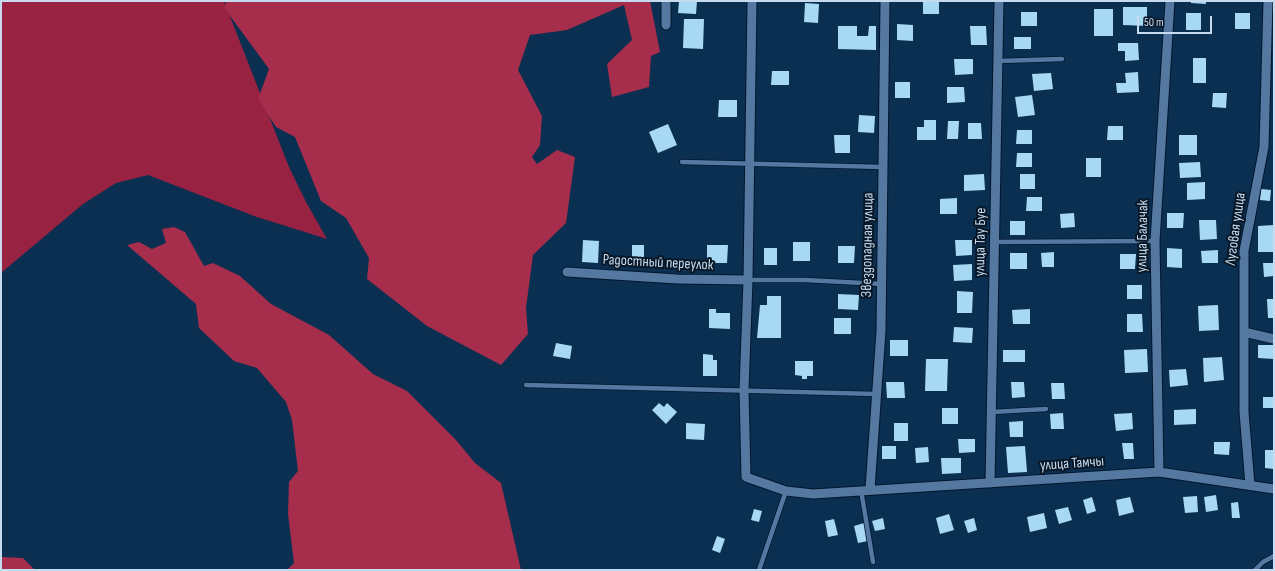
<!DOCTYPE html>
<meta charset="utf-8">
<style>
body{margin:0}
#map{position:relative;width:1275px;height:571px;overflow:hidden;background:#0b2f51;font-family:"Sofia Sans Condensed",sans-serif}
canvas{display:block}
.frame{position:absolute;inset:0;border:2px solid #c7dbf0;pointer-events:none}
.scale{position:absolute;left:1137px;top:16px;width:75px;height:18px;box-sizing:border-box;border:2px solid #c7dbf0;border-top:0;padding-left:5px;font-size:12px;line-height:14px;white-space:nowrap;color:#c7dbf0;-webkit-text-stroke:3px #081726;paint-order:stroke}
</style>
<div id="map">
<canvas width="1275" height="571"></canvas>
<div class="frame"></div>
<div class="scale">50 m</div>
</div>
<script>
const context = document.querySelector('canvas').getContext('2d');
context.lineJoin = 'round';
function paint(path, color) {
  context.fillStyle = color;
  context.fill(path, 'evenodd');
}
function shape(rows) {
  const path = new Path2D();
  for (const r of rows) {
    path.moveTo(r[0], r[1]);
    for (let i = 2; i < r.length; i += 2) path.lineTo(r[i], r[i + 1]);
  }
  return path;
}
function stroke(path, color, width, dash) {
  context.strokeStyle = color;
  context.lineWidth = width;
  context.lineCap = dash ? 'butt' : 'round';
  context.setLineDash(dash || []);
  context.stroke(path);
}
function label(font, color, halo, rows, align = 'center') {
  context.font = font + ' "Sofia Sans Condensed",sans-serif';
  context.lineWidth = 4;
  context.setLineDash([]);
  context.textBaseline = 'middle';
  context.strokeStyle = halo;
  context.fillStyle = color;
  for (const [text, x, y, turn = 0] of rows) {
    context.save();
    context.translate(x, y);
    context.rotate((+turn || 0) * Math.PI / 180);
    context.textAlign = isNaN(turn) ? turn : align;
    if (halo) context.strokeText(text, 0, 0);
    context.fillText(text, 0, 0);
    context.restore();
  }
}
const green = shape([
 [1,1,224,1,289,167,306,202,327,239,254,216,148,175,116,183,83,204,1,273]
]);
const forest = shape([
 [226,1,650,1,660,52,651,56,649,87,612,97,607,64,632,40,624,5,567,30,530,35,518,70,542,116,540,145,532,157,537,164,557,150,575,157,566,223,533,255,526,308,528,334,501,365,427,326,367,279,369,258,346,218,321,201,295,137,276,127,258,99,269,69,225,9],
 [174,227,185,232,204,266,213,263,240,276,271,304,329,335,373,374,407,391,456,440,475,463,501,483,521,570,287,570,294,563,288,514,289,482,298,471,292,420,286,402,257,368,234,361,199,328,196,304,127,245,139,242,152,249,166,243,162,229],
 [1,557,23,558,35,570,1,570]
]);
const building = shape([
 [679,1,697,1,696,14,678,13],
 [923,1,939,1,939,14,923,14],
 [1191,1,1206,1,1206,4,1191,3],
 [805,3,819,4,818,23,804,22],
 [1123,7,1147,7,1147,26,1123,25],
 [1094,9,1113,9,1113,36,1094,36],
 [1021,12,1037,12,1037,26,1021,26],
 [1186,13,1201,13,1201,30,1186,30],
 [1235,13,1250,13,1250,29,1235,29],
 [684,19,704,19,703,49,683,48],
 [897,24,913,25,913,41,897,40],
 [838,26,857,26,857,36,868,36,869,26,876,26,876,50,838,49],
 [970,26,986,26,987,45,971,45],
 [1014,37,1031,37,1031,49,1014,49],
 [1118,43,1138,43,1139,60,1125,61,1125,51,1118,51],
 [1193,58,1206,58,1206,83,1193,83],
 [954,59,973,59,973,74,955,75],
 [772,71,789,71,789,85,771,85],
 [1138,72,1139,92,1117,93,1116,83,1126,83,1125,73],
 [1051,73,1053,89,1034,91,1032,74],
 [895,82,910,82,910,98,895,98],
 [947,87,964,87,965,102,947,103],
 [1213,93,1227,93,1226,108,1212,107],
 [1032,95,1035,115,1018,117,1015,97],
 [719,100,737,100,737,117,718,117],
 [859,115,875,116,874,133,858,132],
 [924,120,936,120,936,140,917,140,917,127,924,127],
 [948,121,959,121,958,139,947,139],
 [968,123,981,123,982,139,968,139],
 [668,124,677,145,658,153,649,132],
 [1108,126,1123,126,1123,140,1107,140],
 [1017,130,1032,130,1032,144,1016,144],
 [834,135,850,135,850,153,835,153],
 [1179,135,1197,135,1197,155,1179,155],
 [1017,153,1032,153,1032,167,1016,167],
 [1086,158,1101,158,1101,177,1086,177],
 [1200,162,1201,177,1180,178,1179,163],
 [984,174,985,190,964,191,964,175],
 [1020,174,1035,174,1035,189,1020,189],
 [1205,182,1205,199,1187,200,1187,183],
 [1261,189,1271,190,1270,201,1260,200],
 [1027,197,1042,197,1042,211,1026,211],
 [957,198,957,214,940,214,940,199],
 [1074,213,1075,227,1061,228,1060,214],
 [1167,213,1184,213,1183,228,1167,228],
 [1199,220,1216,220,1217,239,1200,240],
 [1010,221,1025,221,1025,235,1010,235],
 [1274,225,1274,252,1258,252,1258,226],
 [583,240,599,241,598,263,582,262],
 [955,240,972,240,972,255,956,256],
 [793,242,810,242,810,261,793,261],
 [632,245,644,245,644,263,632,262],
 [707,245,728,245,727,263,707,263],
 [838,246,855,246,854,263,838,263],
 [764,248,777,248,777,265,764,265],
 [1167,248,1182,249,1182,268,1167,267],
 [1218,250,1218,263,1202,263,1201,251],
 [1054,252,1054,267,1042,267,1041,253],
 [1010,253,1027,253,1027,269,1010,269],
 [1120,254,1136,254,1135,269,1120,269],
 [1263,263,1274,263,1274,276,1264,277],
 [972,264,972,280,954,281,953,265],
 [1127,285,1142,285,1142,299,1127,299],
 [957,291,973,292,972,313,957,313],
 [838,294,859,295,858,310,838,309],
 [767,296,781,296,781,338,757,338,760,305,767,305],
 [1267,299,1274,299,1274,318,1268,318],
 [1218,305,1219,330,1199,331,1198,306],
 [709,309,716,309,716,313,730,313,730,329,709,328],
 [1030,309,1030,324,1013,324,1012,310],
 [1127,314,1142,314,1143,332,1127,332],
 [834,318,851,318,851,334,834,334],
 [954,327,973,328,972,343,953,342],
 [890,340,908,340,908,356,890,356],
 [556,343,572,346,570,359,553,356],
 [1258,345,1274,345,1274,359,1258,358],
 [1147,349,1148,372,1125,373,1124,350],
 [1003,350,1025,350,1025,362,1003,362],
 [703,354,713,355,713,360,717,360,717,376,703,376],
 [1222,357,1224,380,1204,382,1203,358],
 [926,359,948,359,947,391,925,391],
 [795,361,813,361,813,376,807,376,807,379,802,379,802,376,795,375],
 [1186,369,1188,385,1170,387,1169,370],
 [886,382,904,382,905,398,887,398],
 [1011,382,1024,382,1025,397,1012,398],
 [1051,383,1064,383,1065,399,1052,399],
 [1263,397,1274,397,1274,408,1263,408],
 [659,403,664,407,667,403,677,412,666,424,652,410],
 [942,408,958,408,958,424,942,424],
 [1196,409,1196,424,1174,425,1174,410],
 [1063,413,1064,429,1051,429,1050,414],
 [1132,413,1133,429,1116,431,1114,414],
 [1023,421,1023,437,1010,437,1009,422],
 [686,423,705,424,704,440,686,439],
 [894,423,908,423,908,441,894,441],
 [958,439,975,439,975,452,959,453],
 [1214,442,1230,442,1229,455,1214,454],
 [1122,443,1133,443,1134,459,1124,459],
 [882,446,896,446,896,459,882,459],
 [1025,446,1027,472,1008,473,1006,447],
 [928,447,929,462,916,463,915,448],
 [1265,450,1274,450,1274,469,1265,468],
 [941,458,961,458,961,473,942,474],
 [1216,495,1218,510,1206,512,1204,497],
 [1197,496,1198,512,1185,513,1183,497],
 [1092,497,1096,511,1087,514,1083,500],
 [1130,497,1134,512,1119,516,1116,500],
 [1238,502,1240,518,1232,518,1231,503],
 [1068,507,1072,520,1059,524,1055,510],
 [754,509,762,511,759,522,751,520],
 [1044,513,1047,528,1030,532,1027,517],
 [949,514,954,530,940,534,936,518],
 [883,518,885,529,875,531,872,521],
 [974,518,977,530,968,533,964,521],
 [834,519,838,535,828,537,825,521],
 [864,523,868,541,858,543,854,526],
 [717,536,725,539,720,553,712,550]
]);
const service = shape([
 [998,61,1062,59],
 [682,162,883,167],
 [995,242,1155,241],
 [748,280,805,280,882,284],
 [526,385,876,394],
 [992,412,1046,409],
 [861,490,873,562],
 [759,570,786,491],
 [1255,570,1263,562,1274,556]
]);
const minor = shape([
 [752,1,748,280,744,390,746,477,786,491,813,494,1159,472,1274,489],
 [666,25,666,1],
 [567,272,677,279,748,280],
 [1244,332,1274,339],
 [1159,472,1155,241,1170,1],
 [990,483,999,1],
 [1250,485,1244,412,1244,251,1264,147,1268,1],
 [870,489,881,331,885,1]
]);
const streetNames = [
 ["Луговая улица",1236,229,-82],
 ["улица Балачак",1143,236,-89],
 ["улица Тау Буе",981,242,-89],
 ["Звездопадная улица",868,245,-89],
 ["Радостный переулок",658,263,3],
 ["улица Тамчы",1072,464,-4]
];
paint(green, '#972241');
paint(forest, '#a62e4c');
paint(building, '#a8d9f3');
stroke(service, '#00162f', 6);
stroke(minor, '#00162f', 11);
stroke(service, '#54789f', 4.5);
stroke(minor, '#54789f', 9);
label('15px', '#c7dbf0', '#081726', streetNames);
</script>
